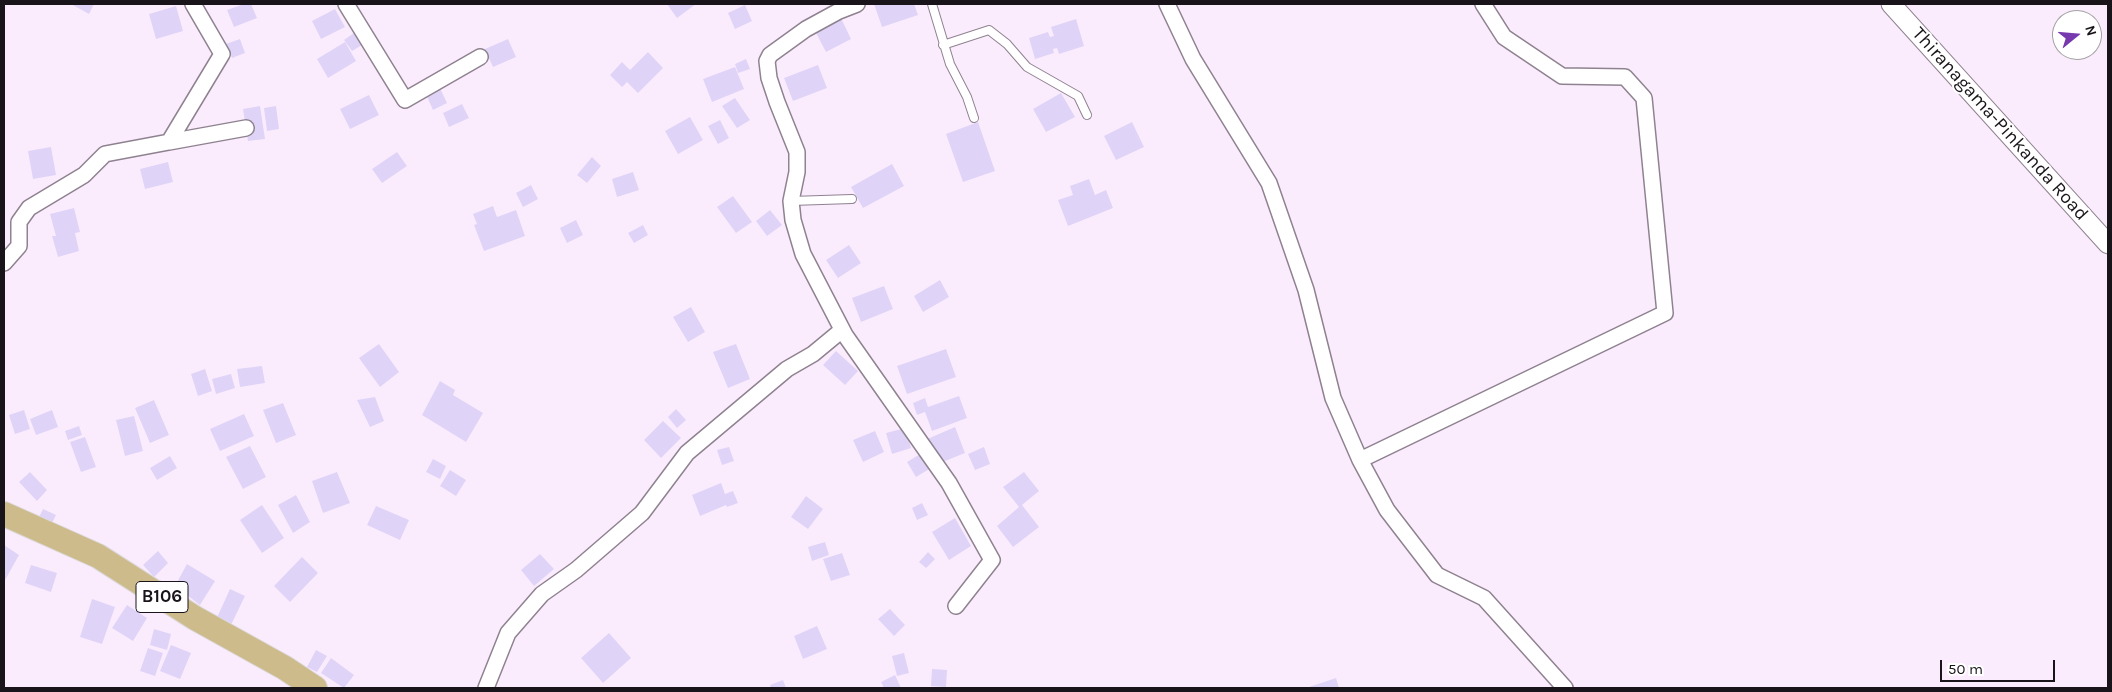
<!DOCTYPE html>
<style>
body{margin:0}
#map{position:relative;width:2112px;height:692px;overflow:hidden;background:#fbecfd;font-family:Karla,sans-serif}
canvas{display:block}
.frame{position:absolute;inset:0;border:5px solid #191419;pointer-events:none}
.north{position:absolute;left:2052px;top:10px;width:50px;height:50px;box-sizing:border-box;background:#fff;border:1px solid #a3a1a3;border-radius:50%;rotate:73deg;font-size:14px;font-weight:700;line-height:20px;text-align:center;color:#191419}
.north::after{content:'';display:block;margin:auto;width:18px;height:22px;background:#7739ae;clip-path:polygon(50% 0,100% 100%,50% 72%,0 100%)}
.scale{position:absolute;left:1940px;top:660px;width:115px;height:22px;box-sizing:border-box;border:2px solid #191419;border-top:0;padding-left:6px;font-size:15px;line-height:18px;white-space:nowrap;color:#191419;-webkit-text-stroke:4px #fff;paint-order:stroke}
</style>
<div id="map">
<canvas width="2112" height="692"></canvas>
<div class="frame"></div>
<div class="north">N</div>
<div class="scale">50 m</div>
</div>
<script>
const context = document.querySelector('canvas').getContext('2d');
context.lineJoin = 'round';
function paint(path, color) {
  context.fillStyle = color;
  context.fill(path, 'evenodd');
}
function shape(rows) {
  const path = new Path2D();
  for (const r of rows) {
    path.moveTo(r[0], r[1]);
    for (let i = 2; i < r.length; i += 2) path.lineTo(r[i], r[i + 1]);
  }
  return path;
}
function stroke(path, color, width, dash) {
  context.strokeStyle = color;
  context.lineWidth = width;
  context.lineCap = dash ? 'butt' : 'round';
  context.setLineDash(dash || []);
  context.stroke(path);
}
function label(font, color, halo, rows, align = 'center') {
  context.font = font + ' Karla,sans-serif';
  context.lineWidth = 4;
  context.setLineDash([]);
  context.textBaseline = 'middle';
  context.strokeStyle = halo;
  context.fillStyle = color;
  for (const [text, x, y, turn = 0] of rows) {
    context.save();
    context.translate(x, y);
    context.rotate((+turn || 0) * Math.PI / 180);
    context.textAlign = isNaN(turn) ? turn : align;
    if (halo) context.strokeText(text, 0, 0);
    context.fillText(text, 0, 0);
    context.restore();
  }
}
const building = shape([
 [71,4,94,4,89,14],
 [244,4,251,4,257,18,234,27,227,10],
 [667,4,696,4,677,18],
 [874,4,914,4,918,15,882,27],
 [745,5,752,21,735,29,728,13],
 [176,6,183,31,156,39,149,14],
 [335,9,345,27,321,39,312,21],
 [840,16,851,39,826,52,814,29],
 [1076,19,1084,46,1059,54,1057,48,1053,49,1054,53,1035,59,1029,38,1048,32,1050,37,1054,36,1051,27],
 [354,33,362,45,352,51,344,40],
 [240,39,245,53,232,58,226,44],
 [508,39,516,57,493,67,485,49],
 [345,42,356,61,328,78,317,59],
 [648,52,663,68,638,93,627,82,622,87,610,75,622,62,630,70],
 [746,59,750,69,738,73,735,64],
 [818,65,827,88,793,101,784,78],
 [735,67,744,89,712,102,703,79],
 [439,86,447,103,433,110,425,92],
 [1061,93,1075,117,1046,132,1033,109],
 [369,95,379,115,350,129,340,109],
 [735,98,750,120,737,128,722,106],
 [462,104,469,118,449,127,443,113],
 [260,106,265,139,248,141,243,109],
 [276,106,279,129,267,131,264,108],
 [690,117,703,140,678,154,665,131],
 [720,120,729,138,718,144,708,126],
 [978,122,995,171,963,182,946,134],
 [1132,122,1144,147,1116,160,1104,136],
 [51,147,56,175,33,179,28,151],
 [397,152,407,166,382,183,372,169],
 [592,157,601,166,587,183,577,175],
 [168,162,173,182,145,189,140,169],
 [892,164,904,186,863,208,851,187],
 [633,172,639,190,617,197,612,179],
 [1089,179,1095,195,1106,190,1113,208,1068,226,1058,200,1073,195,1070,186],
 [531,185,538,199,523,207,516,193],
 [733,196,752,222,736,233,717,207],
 [493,206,497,217,516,210,525,236,484,251,474,225,477,224,473,214],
 [74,208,80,232,75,233,79,251,58,257,52,236,56,236,50,214],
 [770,210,782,225,767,236,756,221],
 [576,220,583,235,567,243,560,228],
 [643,225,648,235,634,243,628,233],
 [849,245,861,263,838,278,826,260],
 [940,280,949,297,923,312,914,296],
 [884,286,893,309,861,322,852,298],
 [691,307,705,332,688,342,673,317],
 [379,344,399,372,380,387,359,358],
 [736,344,750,379,728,388,713,352],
 [946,349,956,377,907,394,897,366],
 [836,351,858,371,845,385,823,365],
 [262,366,265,383,240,387,237,369],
 [205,369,212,391,198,396,191,374],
 [231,374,235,388,216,394,212,379],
 [440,381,455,390,453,395,483,413,466,442,422,415],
 [959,396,967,418,932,431,925,412,917,415,913,403,925,398,928,407],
 [375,397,384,421,370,427,357,400],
 [154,400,169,435,150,443,135,408],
 [283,403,296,435,276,443,263,410],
 [676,409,686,420,677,428,668,417],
 [24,410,30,429,15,434,9,415],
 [52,410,58,427,36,435,30,419],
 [244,414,254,436,220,451,210,429],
 [134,416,143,451,125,456,116,420],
 [663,421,681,438,661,458,644,440],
 [79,426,82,435,68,440,65,431],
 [955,427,965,453,940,463,925,440],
 [905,428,911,448,892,454,886,433],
 [875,431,884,452,863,462,853,440],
 [85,437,96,467,81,472,70,442],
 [250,446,266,477,243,489,226,457],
 [729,447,734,461,722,465,717,450],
 [984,447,990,464,975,470,968,454],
 [922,453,931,468,916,477,907,462],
 [170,456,177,468,157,480,150,468],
 [433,459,446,466,440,479,426,472],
 [450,470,466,480,456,496,440,486],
 [30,472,47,490,37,501,19,482],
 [337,472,350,503,323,513,312,481],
 [1024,472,1039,491,1022,505,1039,527,1013,547,997,526,1019,507,1003,487],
 [721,483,725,494,733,491,738,503,727,507,726,505,700,516,692,495],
 [296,495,310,522,293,533,278,505],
 [806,496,823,509,808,529,791,517],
 [922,503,928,515,917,520,912,508],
 [262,505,284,538,262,553,240,520],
 [376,506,409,520,400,540,367,525],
 [43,509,56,515,50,527,37,521],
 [955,518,971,546,949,560,932,532],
 [825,542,829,555,812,561,808,547],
 [4,545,19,555,4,582],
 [158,551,168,563,154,577,143,565],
 [928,552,935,559,926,568,919,562],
 [842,553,850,575,831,581,823,559],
 [540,554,554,569,534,586,521,570],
 [302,557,318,573,290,602,274,586],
 [187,564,215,581,200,605,175,586],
 [31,565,57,573,51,592,25,583],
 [230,589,245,596,229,629,215,622],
 [92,599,115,607,102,644,80,637],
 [127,605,147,618,133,641,112,628],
 [890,609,905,625,894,636,878,619],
 [817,626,827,649,803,659,794,636],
 [154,629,171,634,167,650,150,645],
 [609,633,631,658,603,683,581,658],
 [171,645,191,653,180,679,160,671],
 [148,648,163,653,155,676,140,671],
 [316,650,327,656,317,672,307,667],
 [904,653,909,673,897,676,892,656],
 [331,658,354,675,344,688,321,673],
 [932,669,947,670,946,687,931,686],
 [895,675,901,688,884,688,881,682],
 [1336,678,1339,688,1306,688],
 [783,680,786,688,771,688,770,685]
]);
const service = shape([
 [932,4,950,64,967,97,974,118],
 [943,45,989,30,1007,44,1027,67,1078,96,1087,115],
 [791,201,852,199]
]);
const minor = shape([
 [346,4,405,100,480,57],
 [857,4,839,11,806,29,770,55,767,61,769,78,777,102,797,152,797,172,791,201,793,220,803,254,845,335,949,483,992,560,956,606],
 [1167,4,1193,59,1269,183,1306,290,1333,398,1360,460,1387,510,1437,575,1484,598,1565,688],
 [169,142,246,128],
 [4,263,19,246,19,222,29,208,84,175,105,154,169,142,222,54,193,4],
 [1360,460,1665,313,1644,98,1625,77,1562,76,1504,37,1483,4],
 [486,688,508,633,542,594,576,570,642,513,687,453,787,369,813,354,842,330]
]);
const tertiary = shape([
 [1891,4,2108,244]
]);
const primary = shape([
 [4,514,98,556,195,618,285,668,315,688]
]);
const shields = [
 [162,597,52]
];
const shieldNames = [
 ["B106",162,597]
];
const streetNames = [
 ["Thiranagama-Pinkanda Road",2000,124,48]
];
paint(building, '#dfd4f7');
stroke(service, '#8f8290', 10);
stroke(minor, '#8f8290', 18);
stroke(tertiary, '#8f8290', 21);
stroke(primary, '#dad9da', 26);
stroke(service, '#fff', 8);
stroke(minor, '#fff', 15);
stroke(tertiary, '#fff', 19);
stroke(primary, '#cdbb8b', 24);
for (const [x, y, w] of shields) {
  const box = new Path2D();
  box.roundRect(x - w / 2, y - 15.5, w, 31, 4);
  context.fillStyle = '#fff';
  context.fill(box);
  stroke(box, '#191419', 1);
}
label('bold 18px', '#191419', null, shieldNames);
label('19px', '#191419', '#fff', streetNames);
</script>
